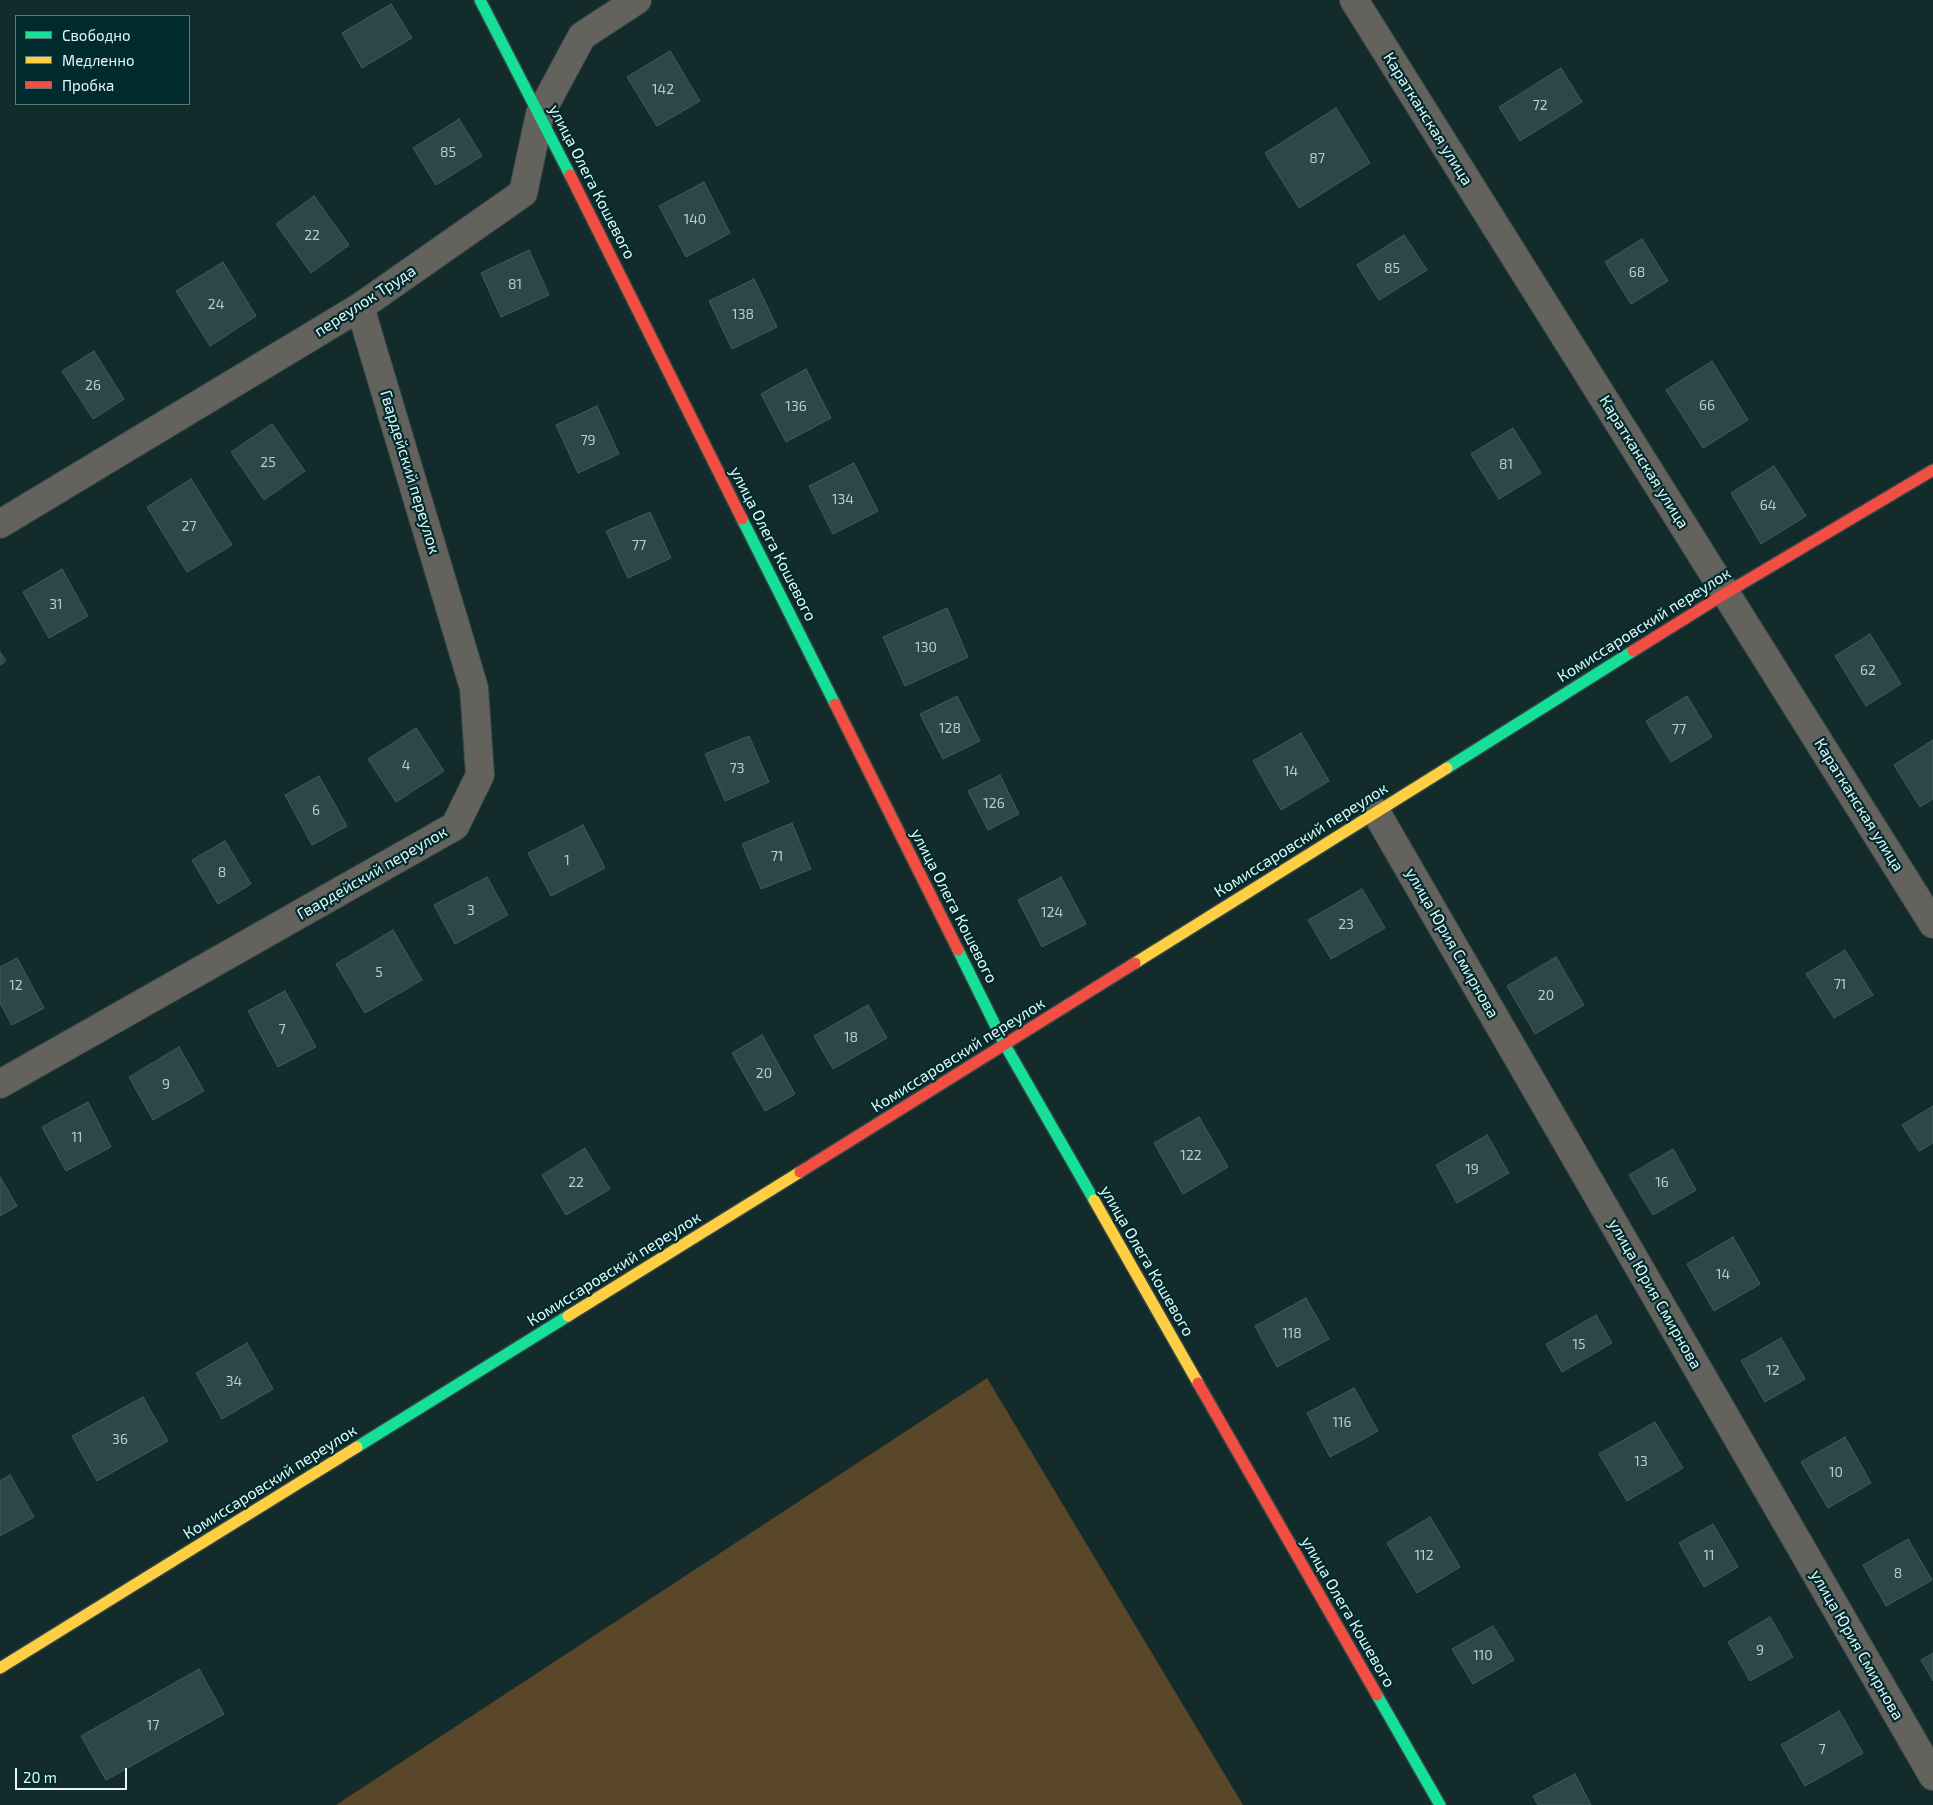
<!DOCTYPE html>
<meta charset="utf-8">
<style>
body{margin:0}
#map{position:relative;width:1933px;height:1805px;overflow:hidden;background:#142b2c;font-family:"Exo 2",sans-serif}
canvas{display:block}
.legend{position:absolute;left:15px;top:15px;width:175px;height:90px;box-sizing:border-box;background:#002a2c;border:1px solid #5a7c7e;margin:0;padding:6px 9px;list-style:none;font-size:15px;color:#e2f8f9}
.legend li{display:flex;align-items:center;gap:10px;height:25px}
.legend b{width:25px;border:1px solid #5a7c7e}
.scale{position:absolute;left:15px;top:1768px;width:112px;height:22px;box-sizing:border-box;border:2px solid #e2f8f9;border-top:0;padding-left:6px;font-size:15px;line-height:18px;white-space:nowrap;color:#e2f8f9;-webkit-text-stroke:4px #002a2c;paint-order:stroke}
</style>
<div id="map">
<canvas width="1933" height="1805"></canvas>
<ul class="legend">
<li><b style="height:6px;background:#16e098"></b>Свободно</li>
<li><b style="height:6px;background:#ffcf43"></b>Медленно</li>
<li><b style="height:6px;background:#f24e42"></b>Пробка</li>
</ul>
<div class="scale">20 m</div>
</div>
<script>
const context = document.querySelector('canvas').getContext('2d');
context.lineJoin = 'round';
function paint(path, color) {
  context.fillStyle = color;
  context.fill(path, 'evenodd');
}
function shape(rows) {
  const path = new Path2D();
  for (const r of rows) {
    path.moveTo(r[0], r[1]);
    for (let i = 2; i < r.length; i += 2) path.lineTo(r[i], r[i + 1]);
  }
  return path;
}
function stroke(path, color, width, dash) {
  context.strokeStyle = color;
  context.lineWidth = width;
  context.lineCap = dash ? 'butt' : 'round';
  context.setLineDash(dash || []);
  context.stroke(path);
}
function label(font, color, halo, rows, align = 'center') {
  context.font = font + ' "Exo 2",sans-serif';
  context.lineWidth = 4.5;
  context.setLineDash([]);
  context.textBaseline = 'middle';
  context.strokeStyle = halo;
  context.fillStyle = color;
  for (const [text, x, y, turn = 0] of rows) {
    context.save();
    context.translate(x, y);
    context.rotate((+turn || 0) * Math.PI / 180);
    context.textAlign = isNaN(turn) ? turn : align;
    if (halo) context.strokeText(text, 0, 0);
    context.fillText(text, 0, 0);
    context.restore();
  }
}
const green = shape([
 [987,1378,1243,1805,336,1805]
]);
const building = shape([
 [391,4,412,38,362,68,342,33,391,4],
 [670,51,700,101,657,126,627,77,670,51],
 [1561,68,1582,102,1520,141,1499,107,1561,68],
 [1336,108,1370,163,1299,208,1265,153,1336,108],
 [459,119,482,156,436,185,413,148,459,119],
 [704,182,730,233,686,257,659,206,704,182],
 [314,196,349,245,311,273,276,224,314,196],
 [1404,235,1427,270,1379,300,1357,265,1404,235],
 [1642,239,1668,281,1631,304,1605,262,1642,239],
 [529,250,549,295,501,317,481,273,529,250],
 [223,262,256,316,210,346,176,291,223,262],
 [754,279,777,327,732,349,709,301,754,279],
 [94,351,124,399,93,419,62,371,94,351],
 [1712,361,1748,420,1703,448,1666,390,1712,361],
 [806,369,831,418,786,442,761,394,806,369],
 [597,406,619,454,578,473,556,425,597,406],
 [272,424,305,471,264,500,231,452,272,424],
 [1513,428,1541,473,1499,499,1471,454,1513,428],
 [854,463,878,511,833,534,809,486,854,463],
 [1774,466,1806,516,1761,544,1731,493,1774,466],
 [191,479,232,545,187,572,147,507,191,479],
 [650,512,671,558,628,578,606,531,650,512],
 [62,569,88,616,49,638,23,592,62,569],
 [947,608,968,657,905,686,883,637,947,608],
 [1870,634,1901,684,1866,706,1835,656,1870,634],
 [0,652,6,661,0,665,0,652],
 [957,696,980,741,943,759,920,714,957,696],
 [1687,696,1712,737,1671,762,1646,721,1687,696],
 [416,728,444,771,396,802,368,759,416,728],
 [1301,733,1329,781,1281,810,1253,761,1301,733],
 [749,736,769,782,725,801,705,754,749,736],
 [1933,740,1933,799,1920,807,1894,765,1933,740],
 [1000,775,1019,814,988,830,968,791,1000,775],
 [319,776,347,826,312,845,285,795,319,776],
 [792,823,811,869,761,889,742,844,792,823],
 [583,825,605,868,551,896,528,853,583,825],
 [225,841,251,884,218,904,192,860,225,841],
 [487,877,508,915,455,944,434,905,487,877],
 [1061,877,1086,924,1042,947,1018,900,1061,877],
 [1362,889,1385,928,1331,959,1308,920,1362,889],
 [393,930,422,980,365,1013,336,964,393,930],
 [1845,950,1873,995,1834,1018,1806,974,1845,950],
 [1556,957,1584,1005,1535,1034,1507,986,1556,957],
 [17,958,44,1008,12,1025,0,1003,0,967,17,958],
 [285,991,316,1047,278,1067,248,1011,285,991],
 [868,1005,887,1038,833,1069,814,1036,868,1005],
 [762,1035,795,1094,765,1111,732,1053,762,1035],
 [179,1047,204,1091,153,1120,129,1077,179,1047],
 [88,1102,111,1147,66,1171,42,1127,88,1102],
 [1933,1106,1933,1143,1919,1151,1902,1125,1933,1106],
 [1199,1117,1228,1167,1183,1194,1154,1143,1199,1117],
 [1487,1135,1509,1173,1457,1203,1436,1165,1487,1135],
 [585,1148,610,1189,566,1215,542,1175,585,1148],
 [1673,1149,1696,1190,1653,1215,1629,1175,1673,1149],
 [0,1177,17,1206,0,1216,0,1177],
 [1733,1237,1760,1284,1714,1311,1687,1264,1733,1237],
 [1306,1298,1329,1339,1277,1367,1255,1326,1306,1298],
 [1596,1315,1612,1343,1562,1372,1546,1344,1596,1315],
 [1781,1338,1805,1379,1765,1402,1741,1361,1781,1338],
 [247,1343,273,1389,222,1419,196,1373,247,1343],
 [1354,1388,1378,1431,1330,1457,1307,1413,1354,1388],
 [143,1397,168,1441,97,1481,72,1436,143,1397],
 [1655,1422,1683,1468,1627,1501,1599,1454,1655,1422],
 [1845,1437,1871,1483,1828,1508,1801,1462,1845,1437],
 [10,1475,34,1517,0,1536,0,1481,10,1475],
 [1430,1517,1460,1567,1417,1593,1387,1543,1430,1517],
 [1713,1524,1738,1567,1704,1587,1679,1543,1713,1524],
 [1908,1539,1932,1580,1886,1606,1863,1565,1908,1539],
 [1770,1617,1793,1657,1750,1681,1728,1642,1770,1617],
 [1493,1626,1514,1660,1473,1684,1452,1649,1493,1626],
 [1933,1653,1933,1681,1921,1660,1933,1653],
 [199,1669,224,1714,106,1780,81,1736,199,1669],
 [1839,1711,1863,1753,1805,1786,1781,1745,1839,1711],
 [1575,1774,1591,1805,1538,1805,1533,1796,1575,1774]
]);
const street = shape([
 [1354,0,1933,924],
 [0,524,360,307,523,193,540,114,582,36,637,0],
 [1376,812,1933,1776],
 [0,1084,455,826,480,775,474,688,360,307]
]);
const fast = shape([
 [480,0,570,175],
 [742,519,835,704],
 [1447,768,1633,651],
 [958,950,1005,1045,1094,1200],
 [357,1447,568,1316],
 [1377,1695,1440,1805]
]);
const slow = shape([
 [1135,963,1447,768],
 [1094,1200,1198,1383],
 [568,1316,800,1172],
 [0,1668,357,1447]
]);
const jam = shape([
 [570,175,742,519],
 [1633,651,1726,593,1933,470],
 [835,704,958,950],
 [800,1172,1135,963],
 [1198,1383,1377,1695]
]);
const numberNames = [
 ["142",663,89],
 ["72",1540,105],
 ["85",448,152],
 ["87",1317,158],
 ["140",695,219],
 ["22",312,235],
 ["85",1392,268],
 ["68",1637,272],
 ["81",515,284],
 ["24",216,304],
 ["138",743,314],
 ["26",93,385],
 ["66",1707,405],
 ["136",796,406],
 ["79",588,440],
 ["25",268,462],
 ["81",1506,464],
 ["134",843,499],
 ["64",1768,505],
 ["27",189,526],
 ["77",639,545],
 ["31",56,604],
 ["130",926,647],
 ["62",1868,670],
 ["128",950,728],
 ["77",1679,729],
 ["4",406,765],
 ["73",737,768],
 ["14",1291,771],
 ["126",994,803],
 ["6",316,810],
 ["71",777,856],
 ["1",567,860],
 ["8",222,872],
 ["3",471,910],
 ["124",1052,912],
 ["23",1346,924],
 ["5",379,972],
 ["71",1840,984],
 ["12",16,985],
 ["20",1546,995],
 ["7",282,1029],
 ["18",851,1037],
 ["20",764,1073],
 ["9",166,1084],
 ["11",77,1137],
 ["122",1191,1155],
 ["19",1472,1169],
 ["22",576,1182],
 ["16",1662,1182],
 ["14",1723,1274],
 ["118",1292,1333],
 ["15",1579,1344],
 ["12",1773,1370],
 ["34",234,1381],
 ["116",1342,1422],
 ["36",120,1439],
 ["13",1641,1461],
 ["10",1836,1472],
 ["112",1424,1555],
 ["11",1709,1555],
 ["8",1898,1573],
 ["9",1760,1650],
 ["110",1483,1655],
 ["17",153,1725],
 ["7",1822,1749]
];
const streetNames = [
 ["Каратканская улица",1428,119,58],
 ["улица Олега Кошевого",592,182,63],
 ["переулок Труда",365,301,-33],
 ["Каратканская улица",1644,462,58],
 ["Гвардейский переулок",410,472,73],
 ["улица Олега Кошевого",773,544,63],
 ["Комиссаровский переулок",1644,625,-32],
 ["Каратканская улица",1859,805,58],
 ["Комиссаровский переулок",1301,840,-32],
 ["Гвардейский переулок",372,873,-30],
 ["улица Олега Кошевого",954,906,63],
 ["улица Юрия Смирнова",1452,943,60],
 ["Комиссаровский переулок",958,1055,-32],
 ["улица Олега Кошевого",1147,1261,60],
 ["Комиссаровский переулок",614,1269,-32],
 ["улица Юрия Смирнова",1655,1294,60],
 ["Комиссаровский переулок",270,1482,-32],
 ["улица Олега Кошевого",1348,1612,60],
 ["улица Юрия Смирнова",1857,1645,60]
];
paint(green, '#5a472a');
paint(building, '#2d4749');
stroke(building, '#46595a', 1);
stroke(street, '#334646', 30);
stroke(fast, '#334646', 14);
stroke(slow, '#334646', 14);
stroke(jam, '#334646', 14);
stroke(street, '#63625d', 28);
stroke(fast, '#16e098', 11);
stroke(slow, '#ffcf43', 11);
stroke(jam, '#f24e42', 11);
label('14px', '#b5cccd', null, numberNames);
label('16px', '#e2f8f9', '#002a2c', streetNames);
</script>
